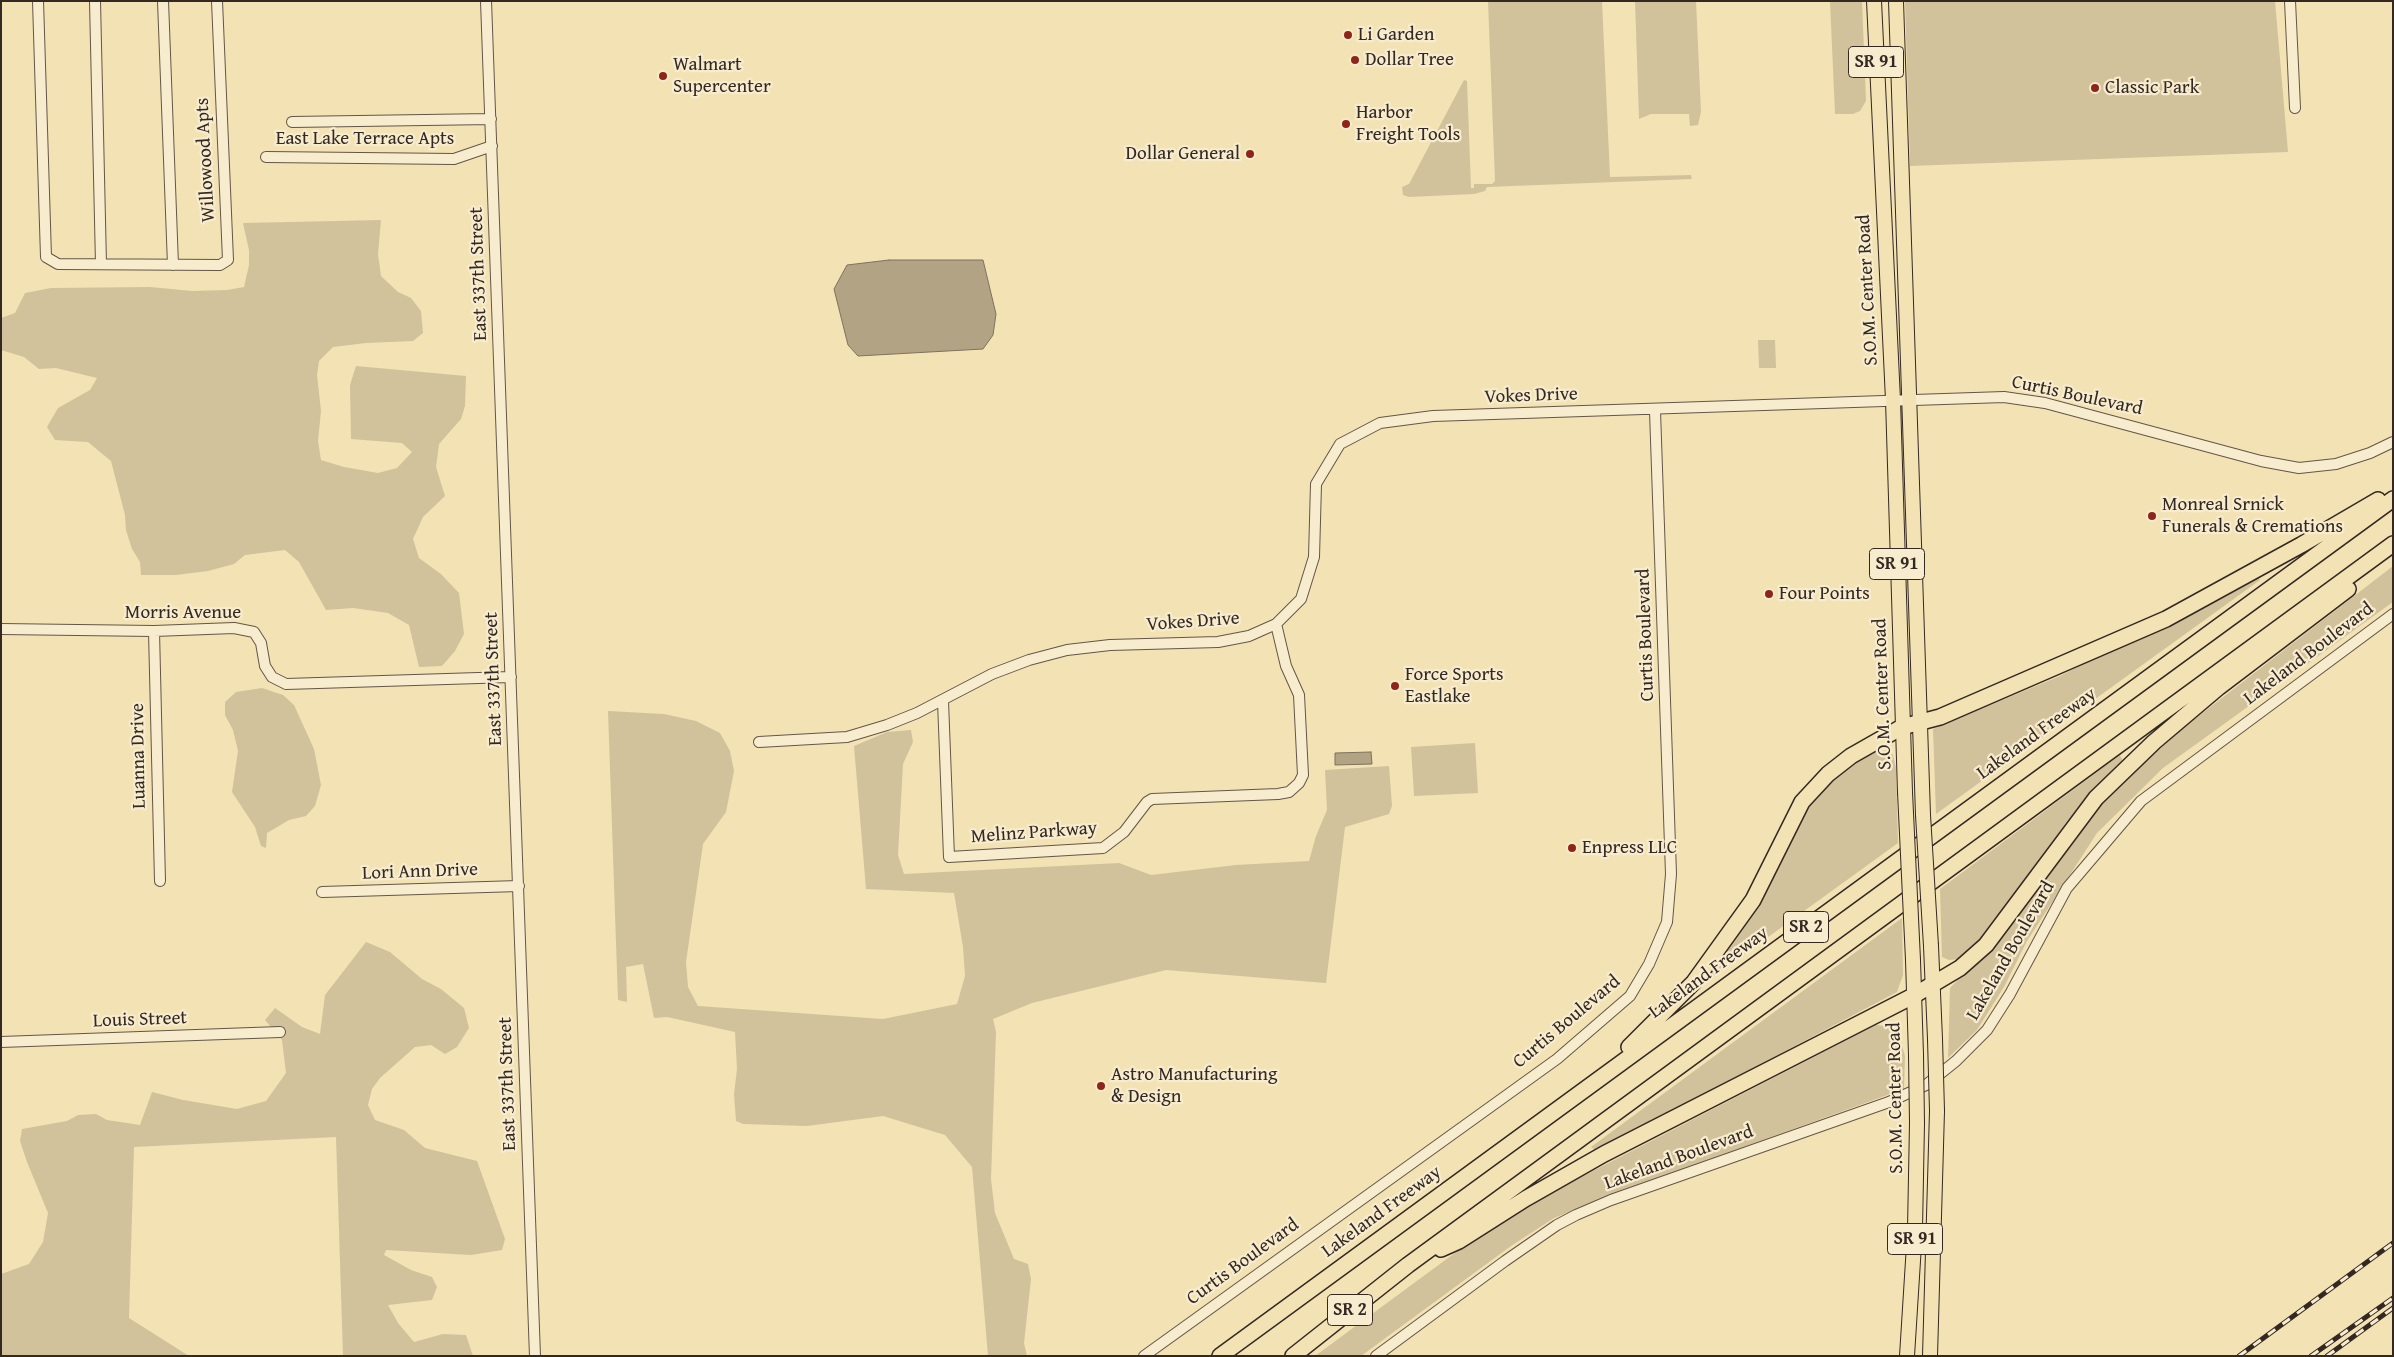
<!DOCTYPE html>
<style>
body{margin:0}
#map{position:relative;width:2394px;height:1357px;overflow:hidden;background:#f2e2b4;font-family:"Gentium Book Plus",serif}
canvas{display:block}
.frame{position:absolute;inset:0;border:2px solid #342823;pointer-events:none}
</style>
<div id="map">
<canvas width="2394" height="1357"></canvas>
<div class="frame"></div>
</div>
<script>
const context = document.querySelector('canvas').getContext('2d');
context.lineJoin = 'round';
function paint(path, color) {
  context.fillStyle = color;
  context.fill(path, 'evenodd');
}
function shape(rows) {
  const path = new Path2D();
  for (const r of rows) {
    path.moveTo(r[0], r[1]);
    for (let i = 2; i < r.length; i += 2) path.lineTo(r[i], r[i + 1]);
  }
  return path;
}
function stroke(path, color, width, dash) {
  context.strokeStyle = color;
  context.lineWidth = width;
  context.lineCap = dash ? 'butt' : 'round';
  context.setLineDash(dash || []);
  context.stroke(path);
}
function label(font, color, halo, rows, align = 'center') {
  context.font = font + ' "Gentium Book Plus",serif';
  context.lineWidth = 4.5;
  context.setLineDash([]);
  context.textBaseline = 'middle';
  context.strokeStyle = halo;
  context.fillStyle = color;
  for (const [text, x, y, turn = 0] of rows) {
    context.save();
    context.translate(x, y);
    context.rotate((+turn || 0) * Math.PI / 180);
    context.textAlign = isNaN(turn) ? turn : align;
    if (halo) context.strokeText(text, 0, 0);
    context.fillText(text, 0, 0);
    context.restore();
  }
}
const green = shape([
 [1488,1,1602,1,1610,177,1691,175,1692,179,1487,187,1485,191,1474,194,1409,197,1403,195,1402,187,1409,184,1464,80,1467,81,1471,188,1474,188,1474,184,1492,184,1495,181],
 [1635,1,1696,1,1701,112,1698,125,1690,126,1689,114,1651,114,1639,119],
 [1830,1,1862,1,1866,101,1860,111,1853,114,1835,114],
 [1905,1,2275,1,2288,152,1910,166],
 [381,220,378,254,381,276,398,292,411,298,421,311,423,333,413,341,366,343,333,347,319,361,317,375,321,411,318,441,321,460,344,467,378,473,397,468,412,452,402,443,351,439,350,385,356,366,466,376,465,406,461,419,439,444,436,467,445,496,423,517,413,539,419,558,441,574,459,593,464,634,455,651,442,666,419,667,409,625,388,613,353,608,326,610,299,562,285,550,245,555,234,564,208,571,176,575,141,575,140,562,132,549,126,530,125,515,111,461,88,442,55,440,47,427,58,408,90,390,97,378,56,368,39,369,24,357,1,350,1,318,15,313,25,293,51,288,150,287,192,291,227,290,244,287,249,265,249,250,243,223],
 [1758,340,1775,340,1776,368,1759,368],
 [2393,566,2393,602,2163,768,2097,833,2027,941,2004,987,1977,1030,1948,1058,1950,988,2010,926,2098,804,2187,725],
 [2258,576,2260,580,1936,814,1933,729,2060,676],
 [262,688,283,695,294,705,314,749,321,785,315,806,306,816,289,820,267,833,266,848,261,846,255,827,232,792,238,751,233,730,225,715,225,702,236,692],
 [608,711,664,714,696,721,720,733,730,751,734,771,726,812,703,844,686,962,688,987,698,1006,883,1019,957,1004,965,976,963,947,954,893,866,889,854,746,887,732,911,730,913,742,903,764,898,855,904,874,1119,863,1151,875,1236,865,1309,861,1316,836,1327,810,1325,770,1389,766,1392,806,1389,814,1345,827,1326,983,1166,970,1032,1003,993,1019,996,1032,991,1179,995,1213,1014,1259,1028,1264,1031,1279,1024,1343,1027,1356,988,1356,972,1167,945,1135,883,1116,807,1126,743,1124,736,1121,734,1094,737,1069,735,1032,667,1017,654,1018,643,964,626,967,627,1002,618,1000],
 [1475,743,1478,793,1414,796,1411,747],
 [1888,750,1893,755,1896,768,1898,843,1688,995,1807,803,1823,784,1872,753],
 [2120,755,2123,761,2067,821,2010,904,2000,921,1970,953,1959,959,1949,960,1942,957,1940,889],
 [1902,918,1903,975,1897,992,1624,1136,1595,1150,1591,1147],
 [366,942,390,952,422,979,441,989,464,1008,469,1028,457,1047,445,1054,431,1045,415,1047,380,1078,372,1089,368,1105,375,1120,404,1130,425,1148,477,1161,505,1239,502,1250,471,1255,386,1250,384,1255,411,1270,432,1277,437,1287,432,1300,388,1305,398,1323,414,1342,443,1334,466,1335,473,1356,343,1356,336,1137,134,1147,129,1318,189,1356,1,1356,1,1274,29,1264,43,1242,48,1213,27,1162,20,1141,22,1129,67,1121,78,1115,96,1114,107,1120,140,1125,152,1092,183,1100,237,1109,266,1101,286,1073,282,1040,265,1020,275,1008,302,1027,320,1034,325,995],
 [1876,1025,1885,1026,1898,1032,1905,1056,1904,1089,1669,1174,1554,1218,1511,1246,1361,1356,1315,1356,1467,1244,1560,1188]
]);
const water = shape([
 [889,260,983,260,996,314,993,335,983,349,858,356,848,345,834,289,847,265,889,260],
 [1371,752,1372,764,1335,765,1335,753,1371,752]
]);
const minor = shape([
 [38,1,46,257,58,264,220,265,228,260,217,1],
 [95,1,101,264],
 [163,1,173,265],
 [486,1,535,1356],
 [2290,1,2295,108],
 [292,122,491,119],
 [266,157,454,159,492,146],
 [1,629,154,631,234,628,254,632,261,643,265,666,272,677,286,684,511,677],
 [154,631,160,881],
 [943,701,949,857,1103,848,1124,832,1147,802,1152,799,1278,794,1289,792,1299,783,1303,775,1299,695,1286,666,1276,624],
 [759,742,847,737,887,725,917,713,992,674,1029,660,1067,650,1110,645,1218,642,1249,636,1276,624,1301,599,1314,557,1316,484,1340,444,1380,423,1433,416,2004,397,2045,403,2261,461,2299,468,2336,464,2370,453,2393,442],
 [322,892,519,886],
 [1,1042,280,1032],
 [1144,1356,1557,1059,1630,996,1649,964,1667,922,1671,874,1655,411],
 [1376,1356,1505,1261,1557,1225,1576,1215,1611,1200,1889,1102,1926,1085,1956,1061,1987,1030,2010,994,2067,888,2141,801,2393,614]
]);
const major = shape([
 [1874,1,1893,400,1905,792],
 [1896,1,1923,815],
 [1931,946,1935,1039],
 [1913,960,1916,1055],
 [1907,1356,1915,1229,1917,1123],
 [1930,1356,1937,1111]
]);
const highway = shape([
 [1629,1047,1694,982,1753,900,1802,802,1828,774,1851,756,1902,727,1940,717,2166,619,2301,545,2378,500],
 [1441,1249,1459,1241,1525,1199,1604,1154,1913,996,1960,968,1986,945,2096,798,2154,742,2219,687,2348,589],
 [1220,1356,2393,499],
 [1293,1356,1408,1265,2393,544]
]);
const rail = shape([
 [2239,1356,2393,1243],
 [2311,1356,2393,1298],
 [2327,1356,2393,1308]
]);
const majorBridge = shape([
 [1905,792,1913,960],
 [1923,815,1931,946],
 [1935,1039,1937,1111],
 [1916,1055,1917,1123]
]);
const markers = [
 [1348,35,5,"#8f2418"],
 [1355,60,5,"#8f2418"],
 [663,76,5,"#8f2418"],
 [2095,88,5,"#8f2418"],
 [1346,124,5,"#8f2418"],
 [1250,154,5,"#8f2418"],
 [2152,516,5,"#8f2418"],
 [1769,594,5,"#8f2418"],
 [1395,686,5,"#8f2418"],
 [1572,848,5,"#8f2418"],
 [1101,1086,5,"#8f2418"]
];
const shields = [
 [1876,62,55],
 [1897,564,55],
 [1806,927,45],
 [1915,1239,55],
 [1350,1310,45]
];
const shieldNames = [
 ["SR 91",1876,62],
 ["SR 91",1897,564],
 ["SR 2",1806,927],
 ["SR 91",1915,1239],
 ["SR 2",1350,1310]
];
const poiNames = [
 ["Li Garden",1358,35],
 ["Dollar Tree",1365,60],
 ["Walmart",673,65],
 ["Supercenter",673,87],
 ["Classic Park",2105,88],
 ["Harbor",1356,113],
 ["Freight Tools",1356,135],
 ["Dollar General",1240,154,"right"],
 ["Monreal Srnick",2162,505],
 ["Funerals & Cremations",2162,527],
 ["Four Points",1779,594],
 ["Force Sports",1405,675],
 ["Eastlake",1405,697],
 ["Enpress LLC",1582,848],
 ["Astro Manufacturing",1111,1075],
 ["& Design",1111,1097]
];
const streetNames = [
 ["East Lake Terrace Apts",365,139],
 ["Willowood Apts",206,160,-93],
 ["East 337th Street",479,274,-92],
 ["S.O.M. Center Road",1868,290,-93],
 ["Vokes Drive",1531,396,-2],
 ["Curtis Boulevard",2077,396,12],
 ["Morris Avenue",183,613],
 ["Vokes Drive",1193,622,-4],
 ["Curtis Boulevard",1646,635,-92],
 ["Lakeland Boulevard",2309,654,-37],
 ["East 337th Street",494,679,-92],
 ["S.O.M. Center Road",1883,694,-92],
 ["Lakeland Freeway",2037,734,-36],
 ["Luanna Drive",139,756,-91],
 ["Melinz Parkway",1034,833,-4],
 ["Lori Ann Drive",420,872,-2],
 ["Lakeland Boulevard",2011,951,-60],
 ["Lakeland Freeway",1709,973,-36],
 ["Louis Street",140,1020,-2],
 ["Curtis Boulevard",1567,1022,-40],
 ["East 337th Street",508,1084,-92],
 ["S.O.M. Center Road",1896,1098,-91],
 ["Lakeland Boulevard",1679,1158,-20],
 ["Lakeland Freeway",1382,1212,-36],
 ["Curtis Boulevard",1243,1262,-36]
];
paint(green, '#d2c29b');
paint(water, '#b1a383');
stroke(water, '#7f725d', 1);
stroke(minor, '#645647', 12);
stroke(major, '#342823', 16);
stroke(highway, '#342823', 18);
stroke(minor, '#f7ecce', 10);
stroke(major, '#f2e2b4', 14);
stroke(highway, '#f2e2b4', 15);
stroke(rail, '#342823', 5);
stroke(rail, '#f7ecce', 3, [9]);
stroke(majorBridge, '#342823', 16, []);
stroke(majorBridge, '#f2e2b4', 14);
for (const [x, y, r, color] of markers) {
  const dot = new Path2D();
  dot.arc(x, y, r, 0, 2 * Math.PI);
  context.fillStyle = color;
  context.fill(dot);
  stroke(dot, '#f7ecce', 2);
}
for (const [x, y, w] of shields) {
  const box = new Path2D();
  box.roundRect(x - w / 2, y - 15.5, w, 31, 4);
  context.fillStyle = '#f7ecce';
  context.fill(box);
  stroke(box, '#342823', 1);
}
label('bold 18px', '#342823', null, shieldNames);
label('19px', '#342823', '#f7ecce', poiNames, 'left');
label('19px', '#342823', '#f7ecce', streetNames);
</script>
